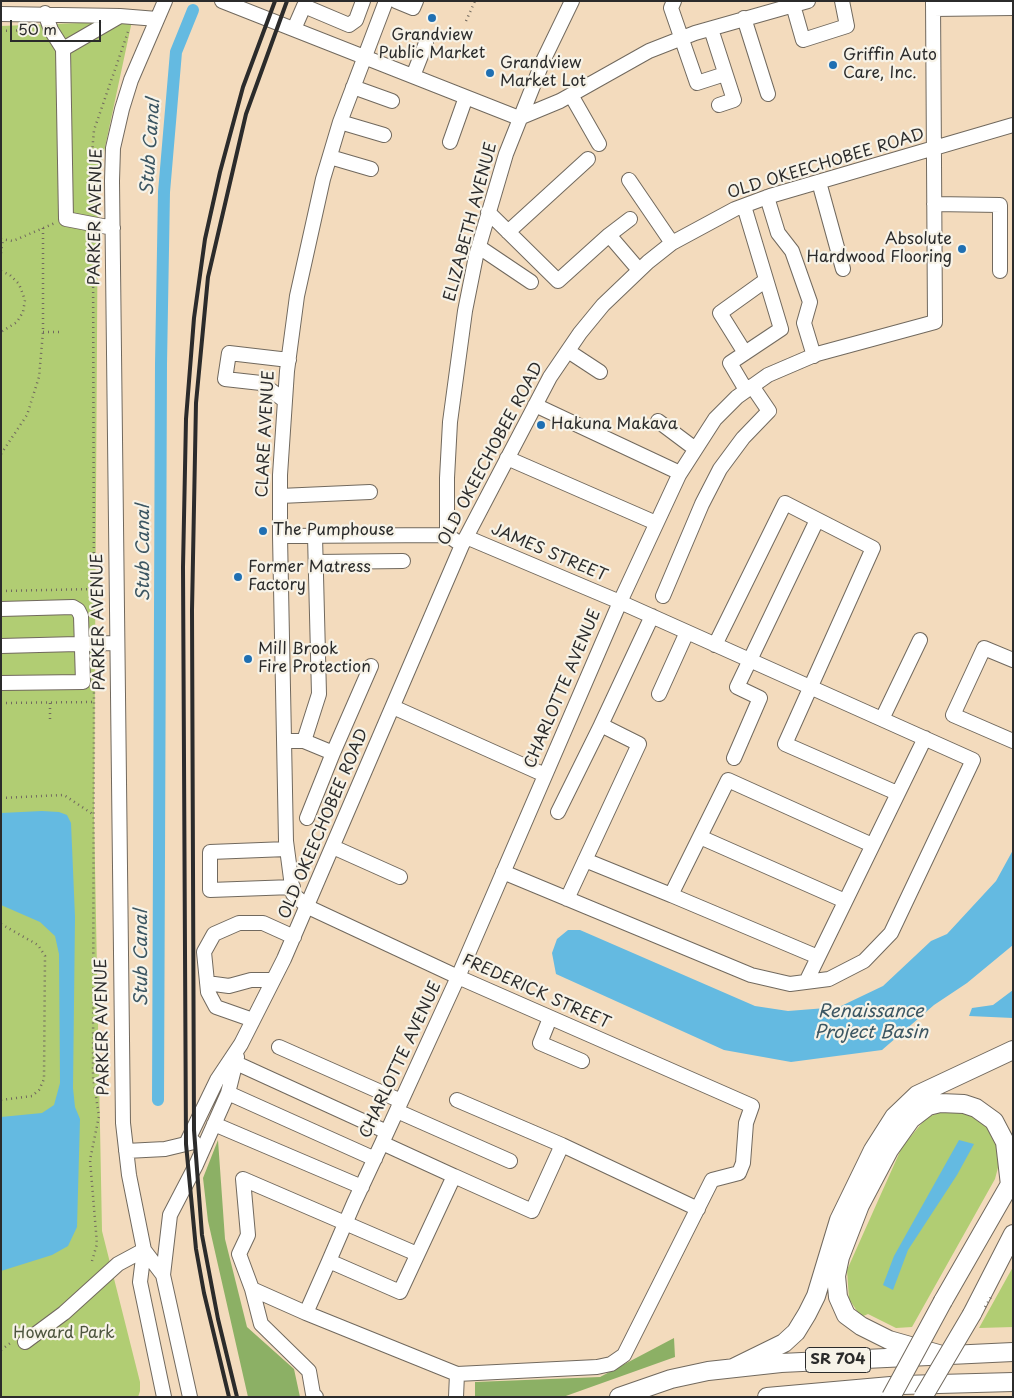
<!DOCTYPE html>
<style>
body{margin:0}
#map{position:relative;width:1014px;height:1398px;overflow:hidden;background:#f3dbbd;font-family:"Playpen Sans",sans-serif}
canvas{display:block}
.frame{position:absolute;inset:0;border:2px solid #2b2b2b;pointer-events:none}
.scale{position:absolute;left:10px;top:20px;width:91px;height:22px;box-sizing:border-box;border:2px solid #2b2b2b;border-top:0;padding-left:6px;font-size:15px;line-height:18px;white-space:nowrap;color:#2b2b2b;-webkit-text-stroke:4px #f7f3e8;paint-order:stroke}
</style>
<div id="map">
<canvas width="1014" height="1398"></canvas>
<div class="frame"></div>
<div class="scale">50 m</div>
</div>
<script>
const context = document.querySelector('canvas').getContext('2d');
context.lineJoin = 'round';
function paint(path, color) {
  context.fillStyle = color;
  context.fill(path, 'evenodd');
}
function shape(rows) {
  const path = new Path2D();
  for (const r of rows) {
    path.moveTo(r[0], r[1]);
    for (let i = 2; i < r.length; i += 2) path.lineTo(r[i], r[i + 1]);
  }
  return path;
}
function stroke(path, color, width, dash) {
  context.strokeStyle = color;
  context.lineWidth = width;
  context.lineCap = dash ? 'butt' : 'round';
  context.setLineDash(dash || []);
  context.stroke(path);
}
function label(font, color, halo, rows, align = 'center') {
  context.font = font + ' "Playpen Sans",sans-serif';
  context.lineWidth = 4.5;
  context.setLineDash([]);
  context.textBaseline = 'middle';
  context.strokeStyle = halo;
  context.fillStyle = color;
  for (const [text, x, y, turn = 0] of rows) {
    context.save();
    context.translate(x, y);
    context.rotate((+turn || 0) * Math.PI / 180);
    context.textAlign = isNaN(turn) ? turn : align;
    if (halo) context.strokeText(text, 0, 0);
    context.fillText(text, 0, 0);
    context.restore();
  }
}
const green = shape([
 [132,21,98,180,94,815,102,1231,140,1382,140,1391,138,1397,1,1397,1,26],
 [943,1111,960,1111,981,1118,994,1131,1001,1156,995,1179,912,1327,896,1328,868,1314,861,1317,849,1299,847,1270,902,1147,926,1118],
 [1013,1267,1013,1327,979,1328,1009,1274]
]);
const forest = shape([
 [218,1140,225,1239,247,1327,294,1369,300,1397,248,1397,208,1221,203,1178],
 [674,1338,675,1357,563,1397,475,1397,475,1382,600,1377]
]);
const water = shape([
 [42,811,59,812,67,815,71,823,75,917,73,1088,75,1107,80,1119,77,1227,68,1246,52,1255,1,1271,1,1117,42,1113,54,1105,60,1083,59,954,55,936,40,922,1,905,1,813],
 [1013,850,1013,945,967,983,934,1005,882,1050,791,1062,724,1050,556,974,552,953,557,939,568,930,580,930,755,1006,788,1011,839,1007,883,986,931,941,947,934,996,881],
 [1013,990,1013,1018,969,1016,972,1008,993,1005],
 [959,1140,974,1144,957,1175,908,1250,893,1290,883,1285,894,1256]
]);
const canal = shape([
 [158,1100,161,364,164,192,176,52,193,10]
]);
const path = shape([
 [466,21,475,1],
 [1,31,37,30],
 [93,212,90,176,94,130,129,29],
 [93,237,94,612],
 [1,239,13,241,55,223],
 [1,253,3,239],
 [1,271,10,275,19,284,25,300,23,312,17,322,1,332],
 [43,332,60,332],
 [1,454,27,415,39,377,43,332,43,227],
 [1,591,94,589],
 [1,703,94,702],
 [50,703,50,719],
 [1,798,64,795,94,815],
 [1,924,38,945,45,956,44,1079,39,1090,32,1096,1,1100],
 [92,1261,97,1244,90,1160,99,1116,93,1077,94,687],
 [1,1350,13,1341]
]);
const minor = shape([
 [222,1,519,118,560,101,649,51,695,33,808,1],
 [386,1,340,122,323,179,297,296,287,371,280,475,280,536,286,841,293,894,308,907,458,977,752,1106,746,1123,743,1163,739,1173,712,1180,624,1355,611,1364,597,1367,457,1374,456,1397],
 [396,1,413,8,416,1],
 [674,1,671,8,697,83,725,74],
 [793,5,803,40,847,26,842,1],
 [933,9,1013,8],
 [45,13,51,30,63,49],
 [1,14,120,16],
 [744,18,768,94],
 [294,29,304,6,349,25,356,20,363,1],
 [711,29,734,100,719,105],
 [413,76,426,43],
 [353,87,392,101],
 [571,95,599,144],
 [340,122,384,135],
 [450,142,466,97],
 [330,157,371,169],
 [629,180,672,243],
 [819,182,843,269],
 [767,197,778,233,792,251,810,302,804,323,814,356],
 [934,204,1000,205,1000,271],
 [744,206,781,329,730,363,746,390],
 [488,212,558,281,609,235],
 [630,219,609,235,639,270],
 [113,228,66,219,63,49,120,16,157,19],
 [508,232,588,159],
 [479,247,531,282],
 [568,351,600,372],
 [745,353,720,313,766,280],
 [284,400,261,383,225,379,229,353,289,360],
 [535,405,680,473],
 [658,421,694,448],
 [507,458,656,523],
 [280,496,370,492],
 [280,536,447,535],
 [466,537,620,602,973,760,891,933,864,961,829,979,790,984,751,975,503,872],
 [462,545,447,535,447,478,450,422,465,311,476,256,506,154,543,61,572,1],
 [317,562,403,561],
 [663,596,702,504,720,469,743,438,769,411,752,386],
 [1,609,73,607,78,610,81,616,83,682,1,683],
 [715,645,785,503,873,548,785,744,897,793],
 [1,646,116,643],
 [1013,660,984,648,953,715,1013,741],
 [659,694,687,632],
 [393,707,545,775],
 [882,719,920,640],
 [601,725,652,616],
 [284,741,304,741,319,694,315,536],
 [304,741,333,753,307,818],
 [333,753,371,666],
 [734,758,760,698,737,687,817,520],
 [558,812,601,725,639,744,567,899],
 [700,837,845,901],
 [333,847,400,877],
 [287,849,210,852,210,890,293,887],
 [585,860,671,895,728,780,872,845],
 [671,895,818,957],
 [806,982,925,738],
 [207,983,229,986,251,980,273,980],
 [550,1018,540,1043,582,1061],
 [253,1020,216,1007,208,992,204,952,214,934,239,923,263,923,294,937],
 [279,1047,401,1101],
 [236,1063,387,1132],
 [228,1093,375,1159],
 [397,1111,510,1161],
 [214,1124,362,1187],
 [382,1143,454,1176,400,1292,329,1261,354,1203,382,1143,458,977,620,602,679,475,715,419,737,397,768,375,817,354,935,322,933,1],
 [186,1144,217,1080,241,1044,284,959,462,545,550,377,580,333,603,305,648,262,672,243,735,209,770,196,1013,125],
 [562,1145,698,1209],
 [126,1151,165,1149,194,1142],
 [454,1176,532,1211,562,1145,457,1100],
 [144,1250,163,1275,190,1397],
 [329,1261,306,1313,252,1289,239,1254,248,1235,243,1179,417,1254],
 [163,1275,170,1215,196,1165,228,1093,237,1057],
 [252,1289,261,1324,309,1371,313,1394,316,1397],
 [306,1313,457,1374],
 [25,1342,64,1313,118,1264,144,1250],
 [164,1397,140,1282,144,1250,129,1175,123,1123,112,181,113,148,122,109,131,80,165,1]
]);
const major = shape([
 [943,1301,1013,1179],
 [972,1314,1013,1234],
 [942,1355,889,1340,861,1326,846,1315,838,1297,836,1276,840,1257,860,1205,889,1150,911,1119,928,1106,940,1103,964,1104,976,1108,994,1121,1005,1142,1010,1185],
 [733,1368,784,1343,796,1332,807,1314,816,1296,839,1220,873,1150,894,1117,917,1095,1013,1050],
 [619,1397,671,1379,708,1371,781,1363,1013,1352],
 [767,1397,902,1385,1013,1382]
]);
const rail = shape([
 [229,1397,204,1293,196,1249,186,1144,183,567,186,419,194,318,205,239,220,172,243,87,275,1],
 [237,1397,218,1319,202,1235,194,1130,192,610,196,403,208,277,246,114,287,1]
]);
const pathBridge = shape([
 [985,1307,991,1297]
]);
const majorBridge = shape([
 [891,1397,943,1301],
 [923,1397,972,1314]
]);
const markers = [
 [432,18,5,"#1f6fb2"],
 [833,65,5,"#1f6fb2"],
 [490,73,5,"#1f6fb2"],
 [962,249,5,"#1f6fb2"],
 [541,425,5,"#1f6fb2"],
 [263,531,5,"#1f6fb2"],
 [238,577,5,"#1f6fb2"],
 [248,659,5,"#1f6fb2"]
];
const shields = [
 [838,1360,65]
];
const shieldNames = [
 ["SR 704",838,1360]
];
const poiNames = [
 ["Grandview",432,36,"center"],
 ["Public Market",432,54,"center"],
 ["Griffin Auto",843,56],
 ["Care, Inc.",843,74],
 ["Grandview",500,64],
 ["Market Lot",500,82],
 ["Absolute",952,240,"right"],
 ["Hardwood Flooring",952,258,"right"],
 ["Hakuna Makava",551,425],
 ["The Pumphouse",273,531],
 ["Former Matress",248,568],
 ["Factory",248,586],
 ["Mill Brook",258,650],
 ["Fire Protection",258,668]
];
const streetNames = [
 ["OLD OKEECHOBEE ROAD",826,164,-17],
 ["PARKER AVENUE",96,217,-89],
 ["ELIZABETH AVENUE",471,222,-75],
 ["CLARE AVENUE",266,434,-87],
 ["OLD OKEECHOBEE ROAD",491,454,-62],
 ["JAMES STREET",549,553,23],
 ["PARKER AVENUE",99,622,-91],
 ["CHARLOTTE AVENUE",563,689,-67],
 ["OLD OKEECHOBEE ROAD",324,824,-67],
 ["FREDERICK STREET",536,992,24],
 ["PARKER AVENUE",103,1027,-91],
 ["CHARLOTTE AVENUE",401,1060,-65]
];
const parkNames = [
 ["Howard Park",64,1334]
];
const waterNames = [
 ["Stub Canal",151,147,-86],
 ["Stub Canal",144,553,-90],
 ["Stub Canal",142,958,-90],
 ["Renaissance",871,1012],
 ["Project Basin",871,1033]
];
paint(green, '#b1cd73');
paint(forest, '#8cb065');
paint(water, '#64bae1');
stroke(canal, '#64bae1', 12);
stroke(minor, '#71695e', 16);
stroke(major, '#71695e', 20);
stroke(path, '#71695e', 2.5, [1, 4]);
stroke(minor, '#fff', 14);
stroke(major, '#fff', 18);
stroke(rail, '#2b2b2b', 4);
stroke(majorBridge, '#71695e', 20, []);
stroke(pathBridge, '#71695e', 2.5, [1, 4]);
stroke(majorBridge, '#fff', 18);
for (const [x, y, r, color] of markers) {
  const dot = new Path2D();
  dot.arc(x, y, r, 0, 2 * Math.PI);
  context.fillStyle = color;
  context.fill(dot);
  stroke(dot, '#f7f3e8', 2);
}
for (const [x, y, w] of shields) {
  const box = new Path2D();
  box.roundRect(x - w / 2, y - 12.5, w, 25, 4);
  context.fillStyle = '#f7f3e8';
  context.fill(box);
  stroke(box, '#2b2b2b', 1);
}
label('bold 15px', '#2b2b2b', null, shieldNames);
label('16px', '#2b2b2b', '#f7f3e8', poiNames, 'left');
label('16px', '#2b2b2b', '#f7f3e8', streetNames);
label('16px', '#4c543d', '#f7f3e8', parkNames);
label('italic 18px', '#3c5662', '#f7f3e8', waterNames);
</script>
